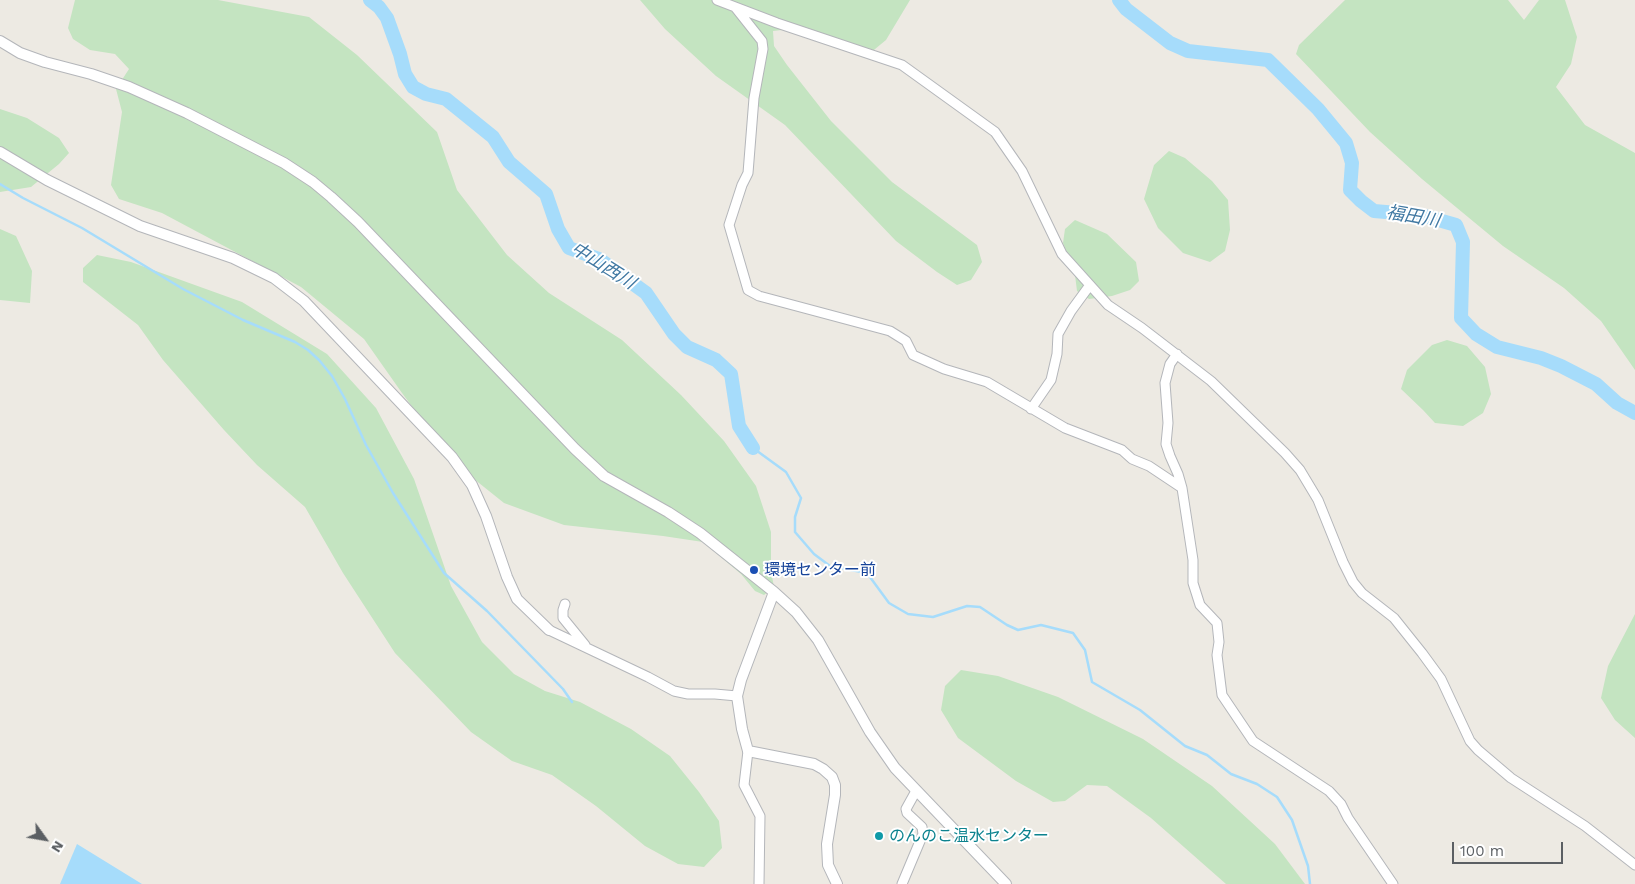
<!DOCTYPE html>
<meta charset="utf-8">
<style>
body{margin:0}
#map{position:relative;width:1635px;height:884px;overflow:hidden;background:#edeae3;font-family:"Work Sans",sans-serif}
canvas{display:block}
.north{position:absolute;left:20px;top:814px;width:50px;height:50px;-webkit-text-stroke:4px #fff;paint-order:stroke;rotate:122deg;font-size:14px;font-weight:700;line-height:20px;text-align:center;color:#5b5f63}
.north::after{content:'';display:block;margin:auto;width:18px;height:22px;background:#5b5f63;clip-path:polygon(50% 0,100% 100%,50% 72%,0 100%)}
.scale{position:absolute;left:1452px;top:842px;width:111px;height:22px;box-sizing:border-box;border:2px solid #5b5f63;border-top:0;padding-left:6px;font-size:15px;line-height:18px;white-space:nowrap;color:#5b5f63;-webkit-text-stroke:4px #fff;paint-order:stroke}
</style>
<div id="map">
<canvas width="1635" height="884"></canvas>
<div class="north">N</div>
<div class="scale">100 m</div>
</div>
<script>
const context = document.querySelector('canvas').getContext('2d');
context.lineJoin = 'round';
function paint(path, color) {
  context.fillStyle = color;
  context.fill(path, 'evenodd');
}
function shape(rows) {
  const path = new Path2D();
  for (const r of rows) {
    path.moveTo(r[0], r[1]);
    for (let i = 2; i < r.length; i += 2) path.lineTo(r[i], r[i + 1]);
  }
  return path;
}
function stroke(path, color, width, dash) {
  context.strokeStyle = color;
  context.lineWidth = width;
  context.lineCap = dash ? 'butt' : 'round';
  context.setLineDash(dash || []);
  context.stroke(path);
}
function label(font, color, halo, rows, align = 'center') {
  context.font = font + ' "Work Sans","Noto Sans JP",sans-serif';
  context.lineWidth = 4;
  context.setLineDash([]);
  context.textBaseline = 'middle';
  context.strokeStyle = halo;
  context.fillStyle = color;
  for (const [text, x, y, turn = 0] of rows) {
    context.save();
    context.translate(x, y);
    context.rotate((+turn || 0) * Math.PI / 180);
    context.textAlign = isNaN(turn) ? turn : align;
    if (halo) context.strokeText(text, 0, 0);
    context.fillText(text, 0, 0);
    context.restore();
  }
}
const green = shape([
 [75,0,218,0,309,17,357,55,437,132,457,190,507,255,549,293,622,340,681,395,724,441,756,486,771,532,771,571,774,587,764,595,755,591,741,574,703,542,663,536,564,525,504,503,454,463,402,393,364,339,301,287,162,213,119,199,111,185,122,112,116,89,129,69,115,54,90,50,73,39,68,28],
 [640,0,910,0,886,40,869,54,791,29,773,31,774,46,787,65,831,121,892,182,977,245,982,262,971,280,957,285,937,272,896,241,785,125,716,76,665,29],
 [1345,0,1508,0,1524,20,1539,0,1565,0,1577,37,1571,64,1556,87,1585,125,1635,153,1635,370,1601,321,1564,288,1503,246,1422,179,1370,132,1296,54,1299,45],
 [0,109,27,118,59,138,69,153,59,164,31,187,0,192],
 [1169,151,1185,158,1212,181,1228,200,1230,230,1225,251,1210,262,1183,253,1158,228,1144,199,1154,165],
 [1075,220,1107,234,1136,262,1139,281,1130,290,1112,296,1089,299,1077,291,1075,275,1063,243,1065,229],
 [0,229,16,236,32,271,30,303,0,300],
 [97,255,131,262,242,302,327,354,376,408,414,479,451,586,482,642,514,674,545,691,580,702,631,729,670,756,699,792,719,821,722,848,704,867,678,864,645,846,596,806,552,775,512,761,471,732,395,653,343,573,305,507,257,465,224,430,163,360,138,325,83,282,83,268],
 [1447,340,1467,346,1485,367,1491,394,1483,413,1463,426,1435,423,1423,410,1401,389,1407,370,1432,345],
 [1635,614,1635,738,1615,720,1601,698,1608,666],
 [961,670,998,676,1058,697,1143,739,1212,786,1275,844,1305,884,1226,884,1151,818,1107,786,1087,785,1065,801,1053,802,1016,781,958,738,941,710,945,686]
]);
const water = shape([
 [77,844,142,884,60,884]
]);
const stream = shape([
 [0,184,23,198,82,228,183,289,243,320,295,342,308,350,319,360,332,376,345,399,366,445,393,493,444,573,487,611,563,689,572,702],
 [753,448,786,472,801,498,795,517,795,532,814,554,830,566,867,573,889,603,908,614,933,617,967,606,980,607,1007,625,1018,630,1041,625,1073,633,1085,650,1092,682,1140,710,1185,746,1207,755,1231,774,1257,784,1277,797,1292,820,1308,866,1310,884]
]);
const river = shape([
 [370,0,379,7,387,18,400,54,405,74,413,87,426,94,446,99,493,137,509,162,546,194,558,229,569,248,599,259,646,293,674,334,687,347,716,360,731,374,739,426,753,448],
 [1119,0,1126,9,1170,43,1188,51,1268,60,1318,109,1346,143,1352,163,1350,190,1361,201,1374,211,1421,215,1456,225,1463,242,1461,318,1476,334,1497,347,1541,358,1561,366,1596,384,1617,403,1635,413]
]);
const minor = shape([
 [717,0,777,23,902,65,995,132,1022,171,1062,254,1108,305,1142,328,1211,381,1285,453,1300,470,1318,500,1343,562,1353,582,1362,593,1394,618,1422,653,1441,679,1470,741,1478,750,1511,778,1585,826,1635,865],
 [735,7,762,41,763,49,754,98,748,173,742,185,729,225,748,290,759,296,890,331,906,341,913,355,944,369,987,382,1065,428,1122,450,1132,459,1149,466,1182,488],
 [1177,354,1170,364,1165,383,1168,423,1166,444,1170,456,1178,474,1182,488,1193,560,1193,583,1200,605,1217,623,1219,642,1217,655,1222,695,1253,741,1329,791,1341,804,1348,818,1393,884],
 [1031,409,1051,380,1057,354,1058,334,1071,311,1090,285],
 [565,604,563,610,563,618,585,645],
 [549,630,648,677,674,691,688,694,715,694,737,696],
 [748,751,744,785,760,816,759,884],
 [902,884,923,834,922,827,907,813,906,809,916,791]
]);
const tertiary = shape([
 [0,41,20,53,45,62,91,74,129,87,187,113,284,163,313,182,331,197,358,222,575,449,604,476,668,512,700,533,774,592,796,612,818,640,870,732,895,768,1006,884],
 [0,152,47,180,140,226,233,258,274,278,304,301,452,457,472,485,486,516,507,577,517,599,549,630],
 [774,592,741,680,737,696,742,729,748,751,814,764,823,769,832,777,835,785,835,795,827,844,828,865,837,884]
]);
const markers = [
 [754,570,5,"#1a4fb4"],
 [879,836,5,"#0f9aa8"]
];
const transitNames = [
 ["環境センター前",764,570]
];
const cultureNames = [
 ["のんのこ温水センター",889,836]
];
const waterNames = [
 ["福田川",1413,217,10],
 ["中山西川",603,266,32]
];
paint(green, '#c4e4c1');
paint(water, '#a6dcfb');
stroke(stream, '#a6dcfb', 2.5);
stroke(river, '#a6dcfb', 14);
stroke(minor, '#b4b6ba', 11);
stroke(tertiary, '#b4b6ba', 12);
stroke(minor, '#fff', 9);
stroke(tertiary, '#fff', 10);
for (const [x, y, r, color] of markers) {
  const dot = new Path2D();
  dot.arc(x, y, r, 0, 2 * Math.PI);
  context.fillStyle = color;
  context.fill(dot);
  stroke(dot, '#fff', 2);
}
label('16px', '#164399', '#fff', transitNames, 'left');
label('16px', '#0d838f', '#fff', cultureNames, 'left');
label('italic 18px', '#4179a3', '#fff', waterNames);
</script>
